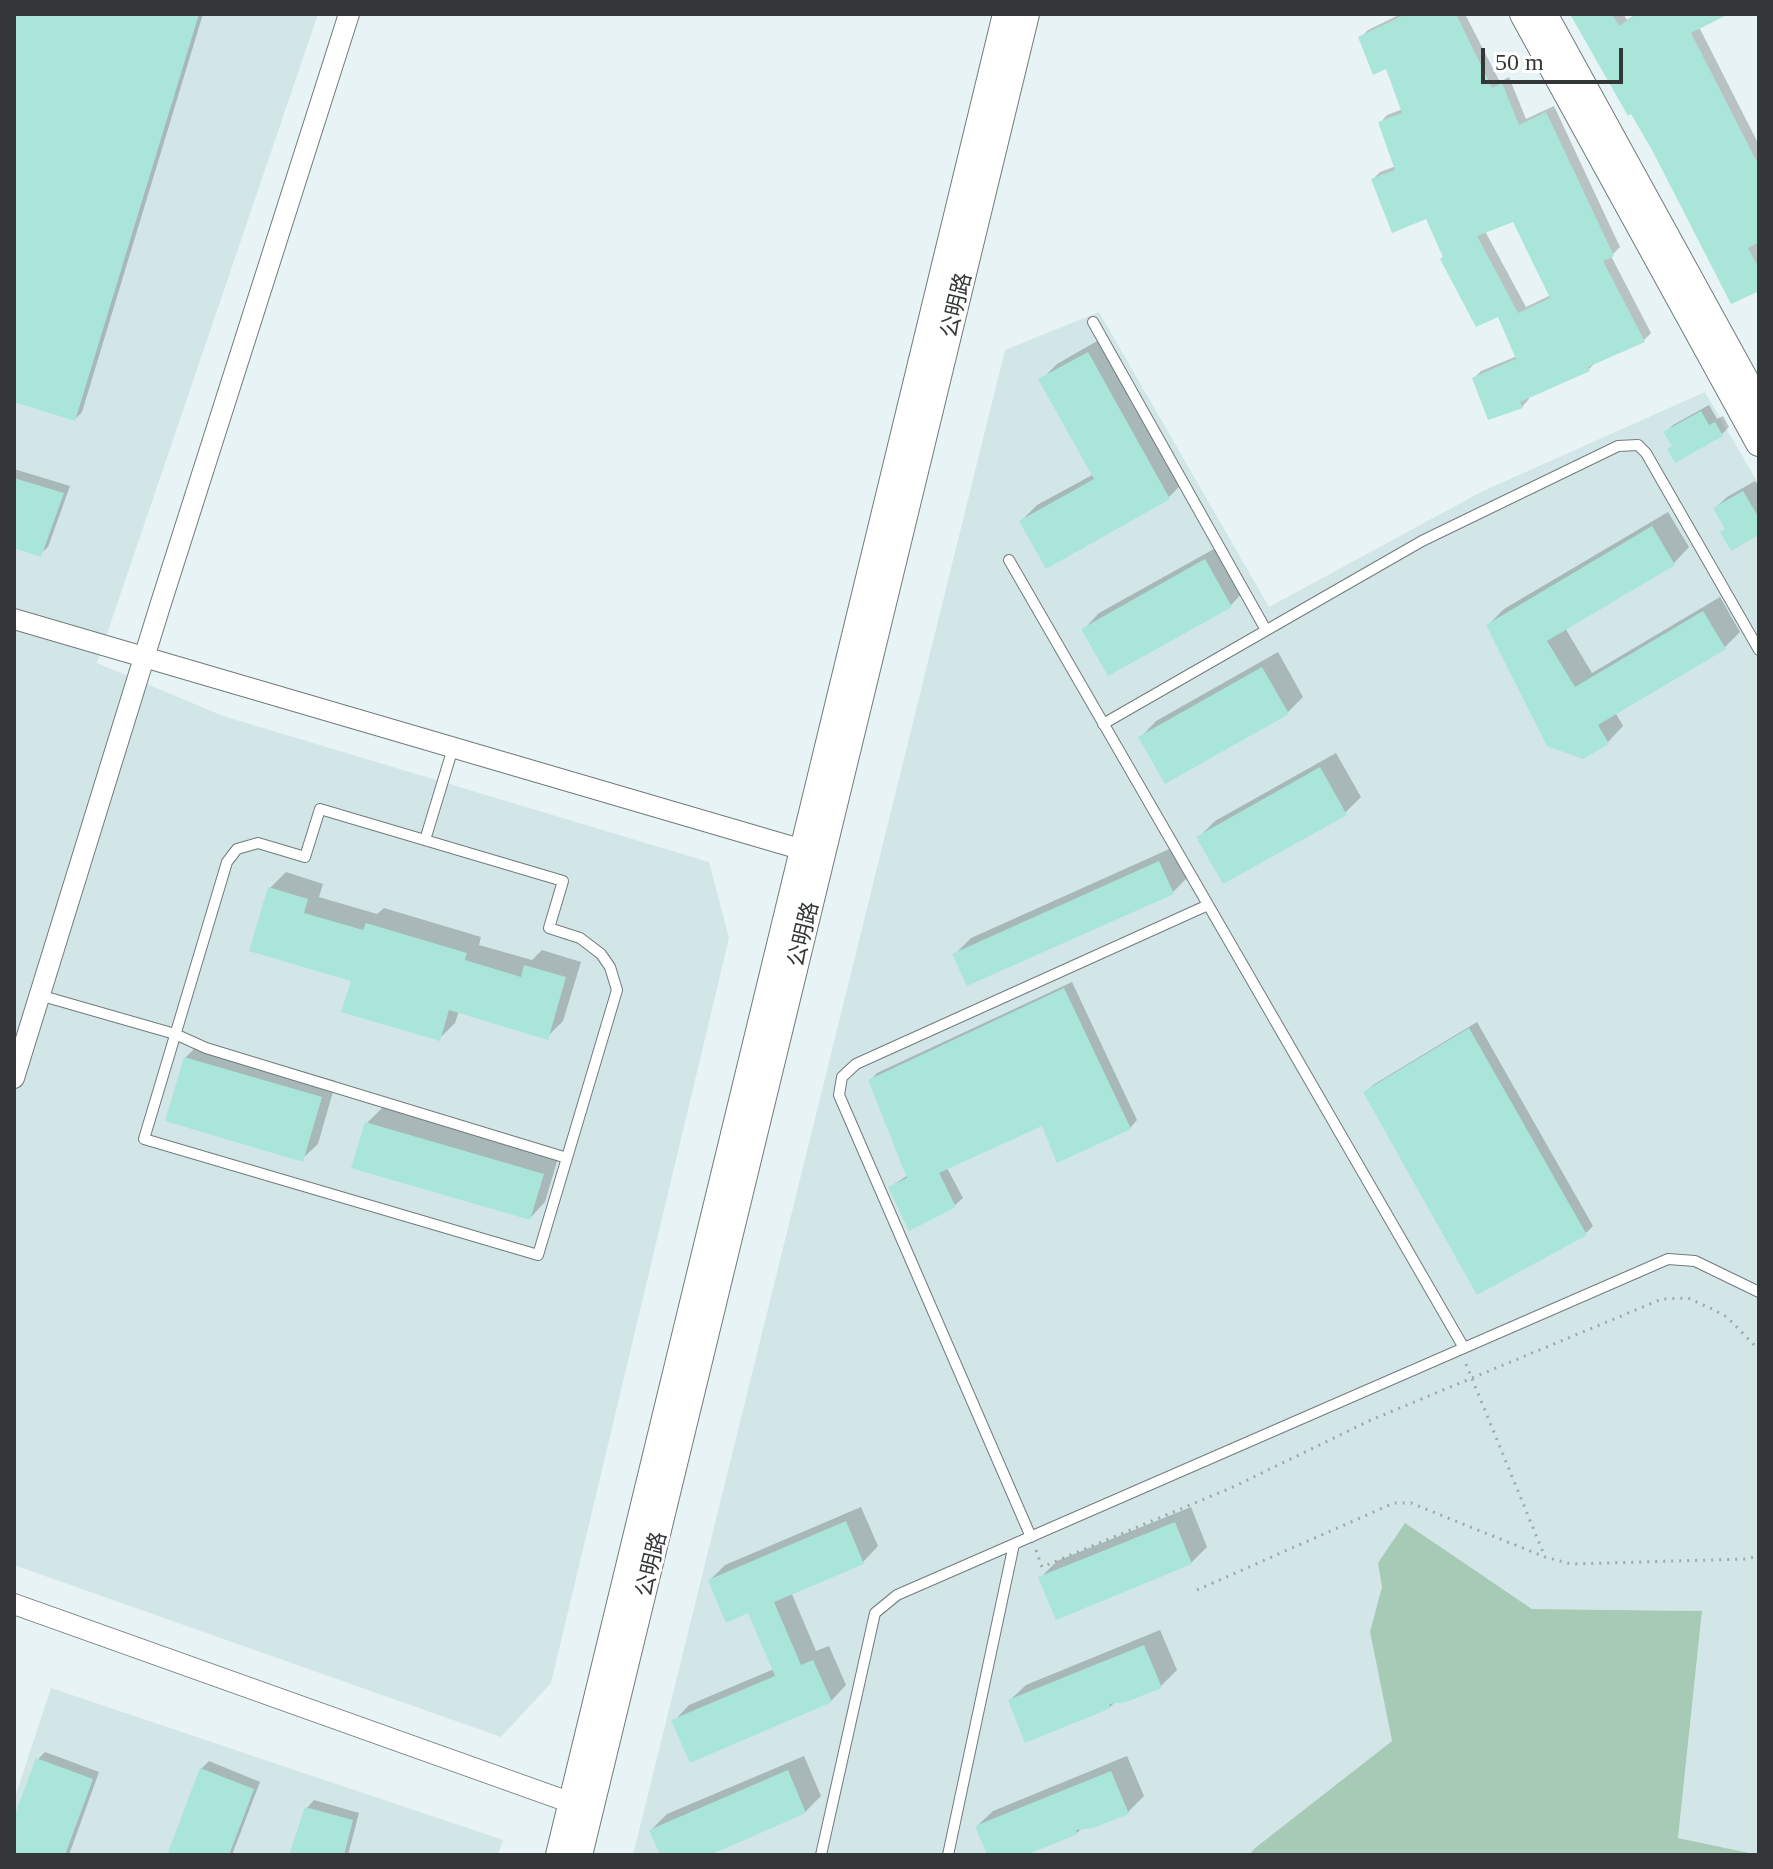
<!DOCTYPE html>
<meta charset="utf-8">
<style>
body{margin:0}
#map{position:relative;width:1773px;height:1869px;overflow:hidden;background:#e7f3f4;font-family:Georgia,serif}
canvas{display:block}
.frame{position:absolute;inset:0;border:16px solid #333738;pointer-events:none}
.scale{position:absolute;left:1481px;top:48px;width:142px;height:36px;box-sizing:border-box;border:4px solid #333738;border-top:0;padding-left:10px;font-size:24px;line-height:28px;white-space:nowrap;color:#333738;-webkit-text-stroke:6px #fff;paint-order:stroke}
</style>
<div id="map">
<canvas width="1773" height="1869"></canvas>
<div class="frame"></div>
<div class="scale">50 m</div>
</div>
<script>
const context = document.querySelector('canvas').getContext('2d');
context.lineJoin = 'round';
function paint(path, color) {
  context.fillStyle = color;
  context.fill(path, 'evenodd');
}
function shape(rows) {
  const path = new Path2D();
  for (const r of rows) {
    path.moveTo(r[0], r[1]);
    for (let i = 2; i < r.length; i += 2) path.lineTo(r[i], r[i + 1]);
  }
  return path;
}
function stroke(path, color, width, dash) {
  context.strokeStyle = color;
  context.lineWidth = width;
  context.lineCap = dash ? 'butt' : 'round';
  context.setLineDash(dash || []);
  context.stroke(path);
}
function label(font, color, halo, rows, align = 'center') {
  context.font = font + ' Georgia,"Noto Sans SC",serif';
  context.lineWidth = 6;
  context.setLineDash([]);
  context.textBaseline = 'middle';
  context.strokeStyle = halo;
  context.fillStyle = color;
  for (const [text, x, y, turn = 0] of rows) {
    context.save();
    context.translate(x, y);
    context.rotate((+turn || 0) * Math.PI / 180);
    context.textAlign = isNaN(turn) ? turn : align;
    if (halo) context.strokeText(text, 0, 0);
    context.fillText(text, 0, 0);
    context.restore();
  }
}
const built = shape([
 [14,14,318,14,97,663,223,716,709,862,729,938,551,1683,501,1737,14,1565],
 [1099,312,1269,607,1481,492,1705,392,1759,485,1759,1855,1678,1838,1702,1611,1532,1609,1405,1524,1385,1603,1370,1632,1392,1741,1255,1848,1249,1855,633,1855,1005,350],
 [51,1688,503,1840,498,1855,14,1855,14,1800]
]);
const green = shape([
 [1405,1523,1532,1609,1702,1611,1678,1838,1759,1855,1249,1855,1255,1848,1392,1741,1370,1632,1382,1587,1378,1563]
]);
const shadow = shape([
 [14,14,203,14,82,412,75,419,14,399],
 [1401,14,1465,14,1500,82,1509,77,1526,119,1554,106,1620,247,1611,256,1651,333,1643,341,1596,362,1589,369,1528,396,1529,399,1522,407,1474,378,1481,371,1517,356,1499,314,1445,256,1427,217,1373,179,1380,172,1396,166,1380,123,1387,115,1403,109,1388,66,1360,38,1368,30],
 [1514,219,1551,295,1526,307,1485,231],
 [1572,14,1623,14,1627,20,1636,14,1724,14,1699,27,1759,145,1759,240,1756,242,1759,248,1759,289],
 [1104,337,1185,481,1169,497,1047,566,1021,521,1037,505,1094,474,1041,380,1057,364],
 [1709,405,1717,419,1723,416,1729,427,1722,434,1673,445,1666,432,1673,425],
 [14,469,70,486,48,547,40,554,14,546],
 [1755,481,1759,487,1759,533,1726,528,1715,508,1727,497],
 [1668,512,1689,547,1674,563,1565,628,1592,673,1720,597,1740,632,1724,648,1615,712,1623,726,1608,742,1488,625,1504,609],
 [1221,545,1246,589,1231,605,1084,629,1099,613],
 [1278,652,1303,697,1287,713,1141,737,1156,721],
 [1336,753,1361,797,1345,813,1199,837,1215,821],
 [1176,846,1189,876,1173,892,955,954,971,938],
 [286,872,323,884,319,897,377,914,384,908,481,937,479,945,532,960,542,950,581,962,563,1021,547,1037,459,1011,455,1023,439,1039,353,980,270,888],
 [1072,982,1137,1120,1130,1128,1043,1123,947,1168,963,1198,955,1205,910,1228,890,1187,908,1175,870,1081,877,1073],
 [1477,1022,1593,1226,1586,1233,1366,1093,1373,1085],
 [201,1042,336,1081,318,1144,302,1159,185,1058],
 [383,1107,558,1158,545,1202,530,1218,367,1123],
 [861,1507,878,1546,863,1562,791,1592,816,1651,829,1646,846,1685,831,1701,674,1721,689,1705,774,1669,749,1611,710,1580,725,1565],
 [1191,1507,1207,1547,1191,1563,1041,1577,1057,1561],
 [1160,1630,1177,1670,1161,1686,1115,1702,1110,1707,1010,1700,1026,1685],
 [45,1752,99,1772,69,1855,14,1855,14,1823,38,1759],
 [804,1756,821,1796,805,1812,705,1855,662,1855,651,1830,667,1814],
 [1127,1756,1144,1796,1128,1812,1082,1828,1077,1833,1021,1855,989,1855,977,1826,993,1811],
 [209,1761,260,1782,232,1855,169,1855,201,1769],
 [314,1800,359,1813,348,1855,291,1855,307,1808]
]);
const building = shape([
 [14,14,199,14,75,421,14,402],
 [1406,14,1456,14,1492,88,1502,83,1519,125,1546,112,1614,256,1603,261,1645,342,1588,367,1590,371,1520,402,1523,408,1488,420,1472,378,1516,359,1498,317,1476,327,1440,259,1443,257,1426,219,1392,233,1371,179,1395,170,1378,122,1402,113,1386,69,1373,75,1358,37],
 [1513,222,1550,298,1518,313,1477,236],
 [1570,14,1612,14,1619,26,1637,14,1729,14,1691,33,1759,166,1759,242,1748,248,1759,269,1759,291,1731,304,1652,150,1631,114,1628,116],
 [1088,352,1170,499,1046,569,1019,521,1094,479,1038,379],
 [1701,411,1709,425,1715,422,1723,436,1675,463,1667,449,1672,446,1663,432],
 [14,478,64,493,41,557,14,548],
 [1743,491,1759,518,1759,535,1731,551,1720,532,1725,529,1713,508],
 [1652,526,1675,565,1547,641,1575,687,1703,611,1726,649,1598,725,1609,744,1583,759,1547,746,1486,625],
 [1205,559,1232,607,1108,676,1081,629],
 [1262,667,1289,714,1165,784,1138,737],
 [1320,767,1347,815,1223,884,1196,837],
 [1159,861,1174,894,967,986,952,954],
 [268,887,308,899,304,913,363,930,366,923,467,953,465,960,521,977,524,965,566,977,548,1040,449,1010,440,1041,341,1012,351,981,249,951],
 [1064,988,1131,1129,1057,1163,1042,1126,939,1173,956,1207,909,1231,888,1187,907,1178,868,1080],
 [1469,1028,1587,1235,1477,1295,1363,1092],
 [184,1057,322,1097,303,1162,165,1121],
 [365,1122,544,1174,530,1220,351,1168],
 [846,1521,864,1564,774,1602,801,1665,813,1660,832,1702,690,1763,671,1720,775,1676,748,1613,726,1623,708,1580],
 [1175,1522,1192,1564,1056,1620,1038,1577],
 [1144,1645,1162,1688,1126,1702,1109,1704,1111,1708,1025,1743,1008,1700],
 [36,1758,93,1779,65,1855,14,1855,14,1817],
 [200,1768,254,1789,229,1855,167,1855],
 [788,1770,806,1813,710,1855,660,1855,649,1830],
 [1111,1771,1129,1814,1093,1828,1076,1830,1078,1834,1026,1855,987,1855,975,1826],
 [305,1807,353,1820,344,1855,289,1855]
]);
const path = shape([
 [1466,1364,1545,1557],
 [1036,1550,1042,1567,1233,1487,1371,1420,1662,1299,1688,1298,1712,1309,1727,1317,1759,1350],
 [1197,1590,1394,1503,1411,1503,1545,1557,1571,1564,1745,1559,1759,1556]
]);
const service = shape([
 [1093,322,1266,630],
 [1009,560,1464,1348],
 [1103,724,1422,541,1618,446,1638,445,1646,453,1759,650],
 [320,809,563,881,549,928,580,938,601,954,610,967,617,990,538,1255,144,1139,227,862,237,849,258,843,305,857,320,809],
 [425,840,453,748],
 [39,995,175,1034,206,1048,567,1158],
 [1031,1537,839,1095,842,1077,856,1064,1208,905],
 [821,1855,875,1613,897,1595,1668,1259,1695,1261,1759,1292],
 [948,1855,1014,1544]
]);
const minor = shape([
 [14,619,817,854],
 [14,1078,160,606,349,14],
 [14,1604,583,1807]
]);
const tertiary = shape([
 [1523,14,1759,443],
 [1544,14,1759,405],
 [559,1855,1006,14],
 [579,1855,1026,14]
]);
const streetNames = [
 ["公明路",955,305,-76],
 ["公明路",802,934,-76],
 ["公明路",650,1564,-76]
];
paint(built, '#d2e6e8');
paint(green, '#a6cab6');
paint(shadow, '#0003');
paint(building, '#aae5da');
stroke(service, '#717b7c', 12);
stroke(minor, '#717b7c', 22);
stroke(tertiary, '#717b7c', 28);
stroke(path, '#a0a9aa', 3, [2, 6]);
stroke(service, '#fff', 10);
stroke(minor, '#fff', 20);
stroke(tertiary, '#fff', 26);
label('22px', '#333738', '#fff', streetNames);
</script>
